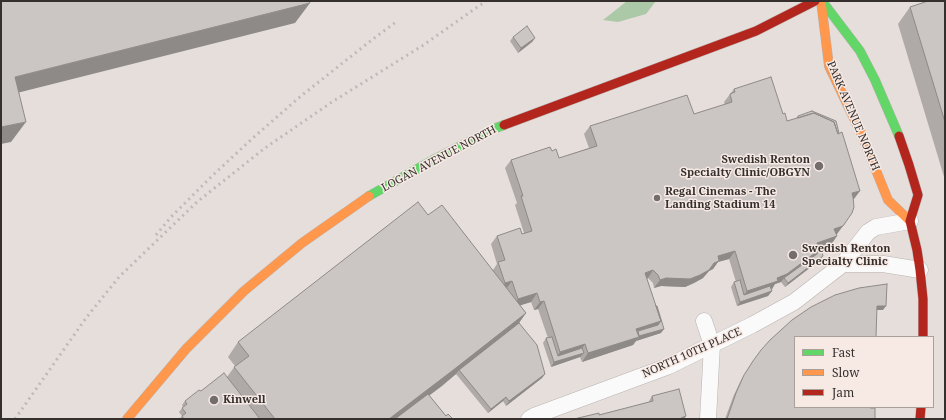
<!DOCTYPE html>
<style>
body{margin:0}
#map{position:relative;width:946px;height:420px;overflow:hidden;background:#e6dedb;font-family:"Noto Serif",serif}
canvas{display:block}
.frame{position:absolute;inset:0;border:2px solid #35302e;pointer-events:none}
.legend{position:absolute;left:794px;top:336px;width:140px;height:72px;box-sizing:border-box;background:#f7eae5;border:1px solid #a9a09c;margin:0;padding:5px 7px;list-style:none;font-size:12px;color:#35302e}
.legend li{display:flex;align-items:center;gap:8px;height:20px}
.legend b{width:20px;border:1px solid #a9a09c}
</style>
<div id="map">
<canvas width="946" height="420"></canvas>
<div class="frame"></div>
<ul class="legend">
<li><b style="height:5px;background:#63d668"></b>Fast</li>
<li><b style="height:5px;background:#ff974d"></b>Slow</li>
<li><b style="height:5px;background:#b3261e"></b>Jam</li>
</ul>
</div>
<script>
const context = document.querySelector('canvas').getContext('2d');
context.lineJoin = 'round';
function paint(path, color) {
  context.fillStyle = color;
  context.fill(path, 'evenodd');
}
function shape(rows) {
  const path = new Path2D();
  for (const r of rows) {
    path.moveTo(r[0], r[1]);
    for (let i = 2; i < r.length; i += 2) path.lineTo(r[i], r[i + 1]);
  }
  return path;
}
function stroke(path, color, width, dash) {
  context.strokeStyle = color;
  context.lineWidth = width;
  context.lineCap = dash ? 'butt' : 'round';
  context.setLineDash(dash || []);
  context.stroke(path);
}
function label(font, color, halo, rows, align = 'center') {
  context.font = font + ' "Noto Serif",serif';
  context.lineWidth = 3;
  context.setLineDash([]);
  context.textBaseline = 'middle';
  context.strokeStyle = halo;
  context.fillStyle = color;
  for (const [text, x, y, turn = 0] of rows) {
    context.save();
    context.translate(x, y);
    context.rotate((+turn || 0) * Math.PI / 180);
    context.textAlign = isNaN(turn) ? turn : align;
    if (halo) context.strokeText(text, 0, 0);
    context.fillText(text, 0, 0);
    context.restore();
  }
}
const forest = shape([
 [627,1,656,1,646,14,618,22,603,20]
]);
const street = shape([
 [843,264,883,264,920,270],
 [704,321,712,345,708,419],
 [529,419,534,416,669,366,752,325,794,302,843,264,868,232,876,227,910,221]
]);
const fast = shape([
 [822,1,860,51,875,80,899,136],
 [369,196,433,160,496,128,504,125]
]);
const slow = shape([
 [821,1,829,66,861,133,888,200,910,221],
 [127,419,186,349,244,291,302,243,369,196]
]);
const jam = shape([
 [504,125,756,31,815,1],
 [899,136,909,165,918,195,910,221,917,250,920,270,923,299,923,337],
 [920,419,921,407]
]);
const rail = shape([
 [156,235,171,217,212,176,254,137,301,96,373,39,396,22],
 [15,419,86,318,119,277,197,202,265,148,332,102,422,46,486,1]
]);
const wall = shape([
 [945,1,945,180,898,24,910,7],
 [513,37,535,38,532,42,518,53,510,41],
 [734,89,783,114,787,121,795,119,798,116,854,199,853,199,837,234,836,234,831,245,821,248,820,260,785,287,781,282,775,284,772,289,771,290,772,291,768,296,737,306,731,287,734,282,736,282,729,259,718,262,713,269,709,271,703,278,694,283,685,287,661,286,654,288,653,283,648,278,647,279,661,333,636,341,633,345,582,362,580,357,551,367,543,343,546,338,548,338,538,309,534,310,531,302,520,305,526,313,519,323,545,374,542,378,506,406,503,401,488,413,456,374,429,395,446,416,453,419,179,419,182,416,179,412,183,407,182,405,185,401,201,391,227,377,235,366,228,357,238,342,428,215,493,270,497,264,491,244,497,236,522,234,524,233,515,205,517,203,505,168,511,160,552,151,559,158,589,148,584,134,590,126,694,114,725,105,724,102],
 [811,307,883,310,877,310,795,337,870,408,875,419,725,419,733,397,741,380,750,366],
 [652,396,684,419,599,415,649,402,649,401]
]);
const shadedWall = shape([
 [310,3,295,23,1,97,15,77],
 [535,38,532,42,518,53,521,48],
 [26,122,11,142,1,144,1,127],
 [860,191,854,199,846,202,852,193],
 [846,222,837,234,828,237,834,229],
 [837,236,831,245,815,250,817,243],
 [819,250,814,258,784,278,781,282,775,284,772,289,741,299,747,291,777,278],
 [735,251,729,259,718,262,713,269,709,271,703,278,694,283,685,287,661,286,654,288,660,280,666,278,718,256],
 [823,256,820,260,785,287,788,283],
 [653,270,648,278,639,281,645,273],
 [512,281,506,289,499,291,505,283],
 [772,291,768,296,737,306,740,302],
 [537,293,531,302,512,308,518,299],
 [544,301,538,309,534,310,540,302],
 [877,306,886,306,883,310,874,310],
 [526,313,516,327,459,370,456,374,442,386,398,419,389,419],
 [661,321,655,329,635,336,636,329],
 [664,329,661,333,636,341,639,336],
 [639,337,633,345,582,362,588,353],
 [585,344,579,353,555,360,560,352],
 [584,353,580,357,551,367,554,362],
 [545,374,542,378,506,406,509,401],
 [506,397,503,401,488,413,491,409],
 [686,416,684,419,680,419,681,418]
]);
const building = shape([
 [1,1,309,1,310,3,15,77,26,122,1,127,1,1],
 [928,1,945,1,945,122,910,7,928,1],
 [527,26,535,38,521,48,513,37,527,26],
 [771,77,783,114,785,113,787,121,814,113,834,122,838,134,842,132,860,191,852,193,853,197,854,207,852,213,843,226,834,229,837,236,817,243,819,250,787,274,777,278,778,281,747,291,735,251,718,256,719,261,714,263,709,270,700,275,690,279,666,278,660,280,658,275,653,270,645,273,661,321,636,329,639,337,588,353,585,344,560,352,544,301,540,302,537,293,518,299,512,281,505,283,498,262,505,260,497,236,520,228,522,234,532,231,521,196,523,196,511,160,550,147,552,151,556,149,559,158,597,146,590,126,687,95,694,114,732,102,730,94,735,92,734,89,771,77],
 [812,111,836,121,839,133,838,134,834,122,814,113,798,118,798,116,812,111],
 [418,202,428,215,442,205,526,313,452,371,389,419,275,419,234,367,249,356,238,342,418,202],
 [820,245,823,256,788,283,784,278,817,254,819,250,818,246,820,245],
 [740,280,744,295,770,286,772,291,740,302,734,282,740,280],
 [887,284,886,306,877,306,876,337,795,337,795,407,870,407,870,408,875,408,875,419,727,419,736,393,744,375,753,361,761,350,770,340,792,320,811,307,835,295,859,288,887,284],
 [656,306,657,306,664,329,639,336,638,331,658,325,661,321,656,306],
 [519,323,537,345,545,374,509,401,506,397,491,409,459,370,519,323],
 [552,337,558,356,582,348,584,353,554,362,546,338,552,337],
 [224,373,260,419,184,419,182,416,186,413,182,408,187,404,185,401,199,390,201,391,224,373],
 [679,389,686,416,681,418,681,419,574,419,599,413,599,415,653,401,652,396,679,389],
 [428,394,446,416,448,414,453,419,395,419,428,394]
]);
const markers = [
 [819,166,5,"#736d6b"],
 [657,198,4,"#736d6b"],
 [793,255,5,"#736d6b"],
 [214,400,5,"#736d6b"]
];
const streetNames = [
 ["PARK AVENUE NORTH",853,116,67],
 ["LOGAN AVENUE NORTH",439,159,-28],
 ["NORTH 10TH PLACE",692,353,-24]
];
const poiNames = [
 ["Swedish Renton",810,160,"right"],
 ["Specialty Clinic/OBGYN",810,173,"right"],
 ["Regal Cinemas - The",665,192],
 ["Landing Stadium 14",665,205],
 ["Swedish Renton",802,249],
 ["Specialty Clinic",802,262],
 ["Kinwell",223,400]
];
paint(forest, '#acc9a7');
stroke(street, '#b8b3b1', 17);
stroke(fast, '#b8b3b1', 10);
stroke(slow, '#b8b3b1', 10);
stroke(jam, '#b8b3b1', 10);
stroke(street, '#fbfafa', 16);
stroke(fast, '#63d668', 9);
stroke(slow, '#ff974d', 9);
stroke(jam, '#b3261e', 9);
stroke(rail, '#bdbbba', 3, [2, 4]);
paint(wall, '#afa9a8');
paint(shadedWall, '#8e8a88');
paint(building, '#cbc5c3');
stroke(building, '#8e8a88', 1);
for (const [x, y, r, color] of markers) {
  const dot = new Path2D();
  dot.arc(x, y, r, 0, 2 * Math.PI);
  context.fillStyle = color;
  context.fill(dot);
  stroke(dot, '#f7eae5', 1.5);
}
label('11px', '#35302e', '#f7eae5', streetNames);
label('bold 11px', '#35302e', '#f7eae5', poiNames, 'left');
</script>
